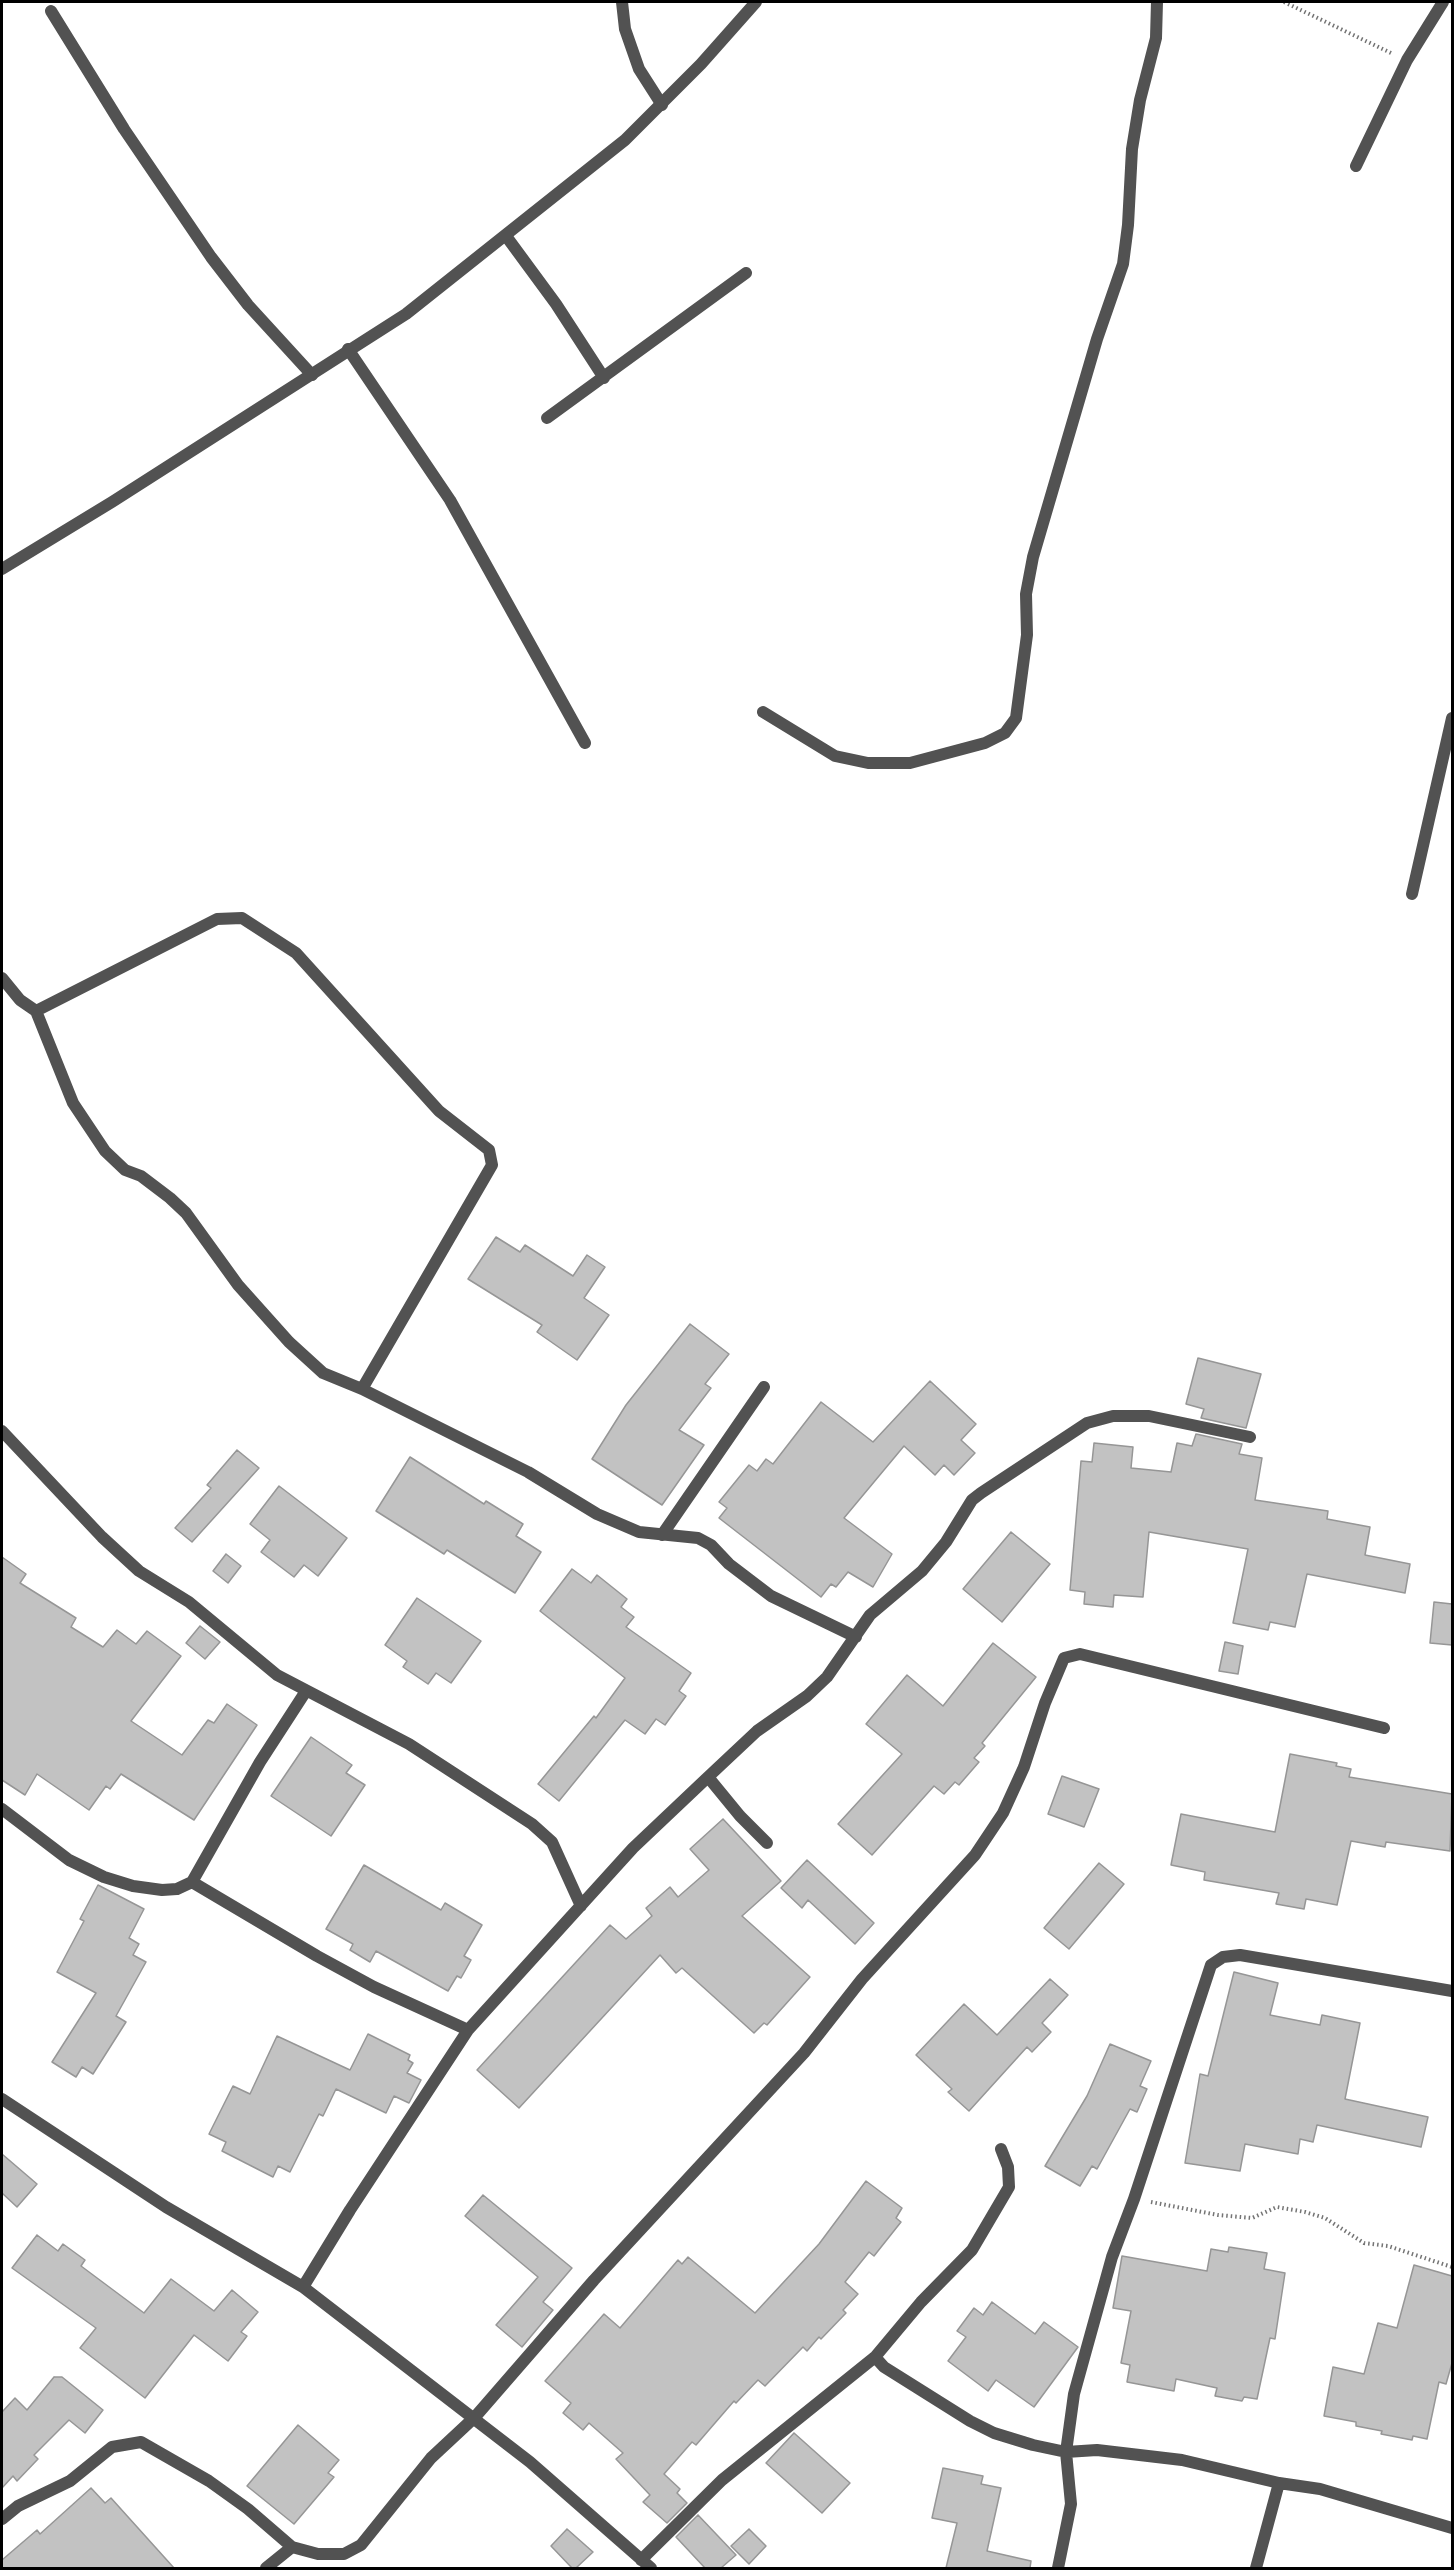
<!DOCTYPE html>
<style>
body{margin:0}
#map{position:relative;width:1454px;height:2570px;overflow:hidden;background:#fff;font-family:"Nunito Sans",sans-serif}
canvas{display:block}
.frame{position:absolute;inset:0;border:3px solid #000;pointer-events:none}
</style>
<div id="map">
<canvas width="1454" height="2570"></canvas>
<div class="frame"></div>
</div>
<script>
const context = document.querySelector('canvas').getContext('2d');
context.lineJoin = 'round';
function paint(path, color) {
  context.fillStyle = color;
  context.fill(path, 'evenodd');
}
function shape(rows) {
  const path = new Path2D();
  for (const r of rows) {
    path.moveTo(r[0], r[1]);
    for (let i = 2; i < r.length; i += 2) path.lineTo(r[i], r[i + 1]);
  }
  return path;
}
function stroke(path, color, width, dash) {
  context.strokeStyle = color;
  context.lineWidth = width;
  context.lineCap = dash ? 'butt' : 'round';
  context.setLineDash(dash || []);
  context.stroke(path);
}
const building = shape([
 [496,1237,520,1252,525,1245,573,1276,587,1255,605,1267,584,1298,609,1315,577,1360,537,1332,542,1325,468,1279,496,1237],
 [690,1324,729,1354,705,1384,711,1388,679,1430,704,1445,662,1505,592,1459,626,1405,690,1324],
 [1198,1358,1261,1374,1246,1428,1201,1418,1204,1409,1186,1404,1198,1358],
 [930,1381,976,1424,961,1440,975,1453,954,1475,944,1465,935,1475,904,1446,844,1518,892,1554,873,1587,848,1572,836,1587,831,1584,821,1597,719,1518,727,1508,719,1502,749,1465,757,1471,766,1459,773,1464,821,1402,873,1442,930,1381],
 [1196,1434,1242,1444,1239,1454,1262,1458,1255,1500,1328,1511,1327,1519,1370,1527,1365,1555,1410,1564,1405,1593,1307,1574,1295,1627,1270,1622,1268,1630,1233,1623,1248,1549,1149,1532,1143,1597,1114,1595,1113,1607,1084,1604,1085,1592,1070,1590,1081,1461,1092,1462,1094,1443,1133,1447,1131,1468,1171,1472,1177,1443,1192,1446,1196,1434],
 [237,1450,259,1468,192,1542,175,1528,211,1488,207,1485,237,1450],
 [410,1457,484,1504,486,1501,523,1524,516,1536,541,1552,515,1593,447,1550,444,1554,376,1511,410,1457],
 [279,1486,347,1538,318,1576,304,1565,294,1577,261,1552,270,1540,250,1524,279,1486],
 [1011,1532,1050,1564,1002,1622,963,1589,1011,1532],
 [226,1554,241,1566,228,1583,213,1571,226,1554],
 [2,1557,26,1574,20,1583,76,1618,71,1627,103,1647,117,1630,136,1644,147,1631,181,1656,131,1721,182,1755,208,1720,214,1723,227,1704,257,1725,194,1820,121,1774,110,1789,106,1786,89,1810,37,1774,25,1795,2,1780,2,1557],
 [572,1569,591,1583,597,1575,627,1599,621,1607,634,1617,626,1627,691,1673,679,1691,686,1696,665,1725,656,1719,645,1734,625,1720,559,1801,538,1784,594,1716,596,1718,625,1678,540,1611,572,1569],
 [417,1598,481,1641,451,1683,436,1673,428,1684,403,1667,407,1661,385,1645,417,1598],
 [1434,1602,1452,1604,1452,1645,1430,1643,1434,1602],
 [200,1626,220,1642,205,1659,186,1643,200,1626],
 [1225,1642,1243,1646,1238,1674,1219,1671,1225,1642],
 [993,1643,1036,1677,982,1743,985,1746,974,1758,979,1762,959,1785,955,1782,944,1794,934,1786,872,1855,838,1824,902,1754,866,1724,907,1675,943,1706,993,1643],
 [311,1737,352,1765,346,1773,365,1785,331,1836,271,1796,311,1737],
 [1290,1754,1337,1763,1336,1766,1351,1769,1349,1777,1452,1794,1450,1851,1386,1842,1385,1847,1351,1841,1337,1905,1306,1899,1304,1909,1276,1904,1279,1893,1204,1880,1205,1872,1171,1865,1181,1814,1275,1832,1290,1754],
 [1062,1776,1099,1789,1084,1827,1048,1814,1062,1776],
 [723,1819,781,1881,742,1916,810,1977,767,2025,764,2023,754,2033,682,1968,676,1973,660,1955,519,2108,477,2070,610,1925,626,1939,652,1916,646,1908,670,1887,678,1897,709,1870,690,1849,723,1819],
 [807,1860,874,1923,855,1944,808,1900,802,1908,781,1888,807,1860],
 [1099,1863,1124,1884,1069,1949,1044,1928,1099,1863],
 [364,1865,441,1910,445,1903,482,1925,464,1956,471,1960,461,1978,457,1976,448,1991,376,1951,370,1962,350,1950,353,1944,326,1929,364,1865],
 [98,1885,144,1909,129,1938,139,1944,133,1955,146,1962,116,2016,126,2022,93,2074,82,2067,76,2077,52,2062,96,1993,57,1972,84,1921,80,1919,98,1885],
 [1234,1972,1278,1983,1270,2015,1320,2025,1322,2015,1360,2023,1345,2099,1428,2117,1421,2147,1317,2125,1313,2142,1300,2139,1298,2154,1245,2144,1240,2171,1185,2163,1200,2074,1208,2076,1234,1972],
 [1050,1979,1068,1995,1042,2023,1051,2032,1032,2052,1027,2047,969,2111,948,2092,952,2089,916,2055,964,2004,997,2035,1050,1979],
 [368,2034,410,2055,408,2060,413,2063,407,2073,421,2080,409,2103,394,2096,386,2113,336,2089,323,2116,319,2114,290,2172,278,2166,273,2177,222,2151,226,2142,209,2134,233,2086,250,2094,277,2036,350,2070,368,2034],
 [1110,2044,1151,2061,1140,2086,1147,2089,1137,2112,1130,2109,1097,2169,1092,2166,1080,2186,1045,2166,1087,2096,1110,2044],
 [2,2154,37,2184,17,2207,2,2193,2,2154],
 [866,2181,902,2208,896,2218,901,2222,874,2256,869,2252,845,2282,858,2294,843,2310,846,2313,821,2339,819,2337,807,2351,803,2347,765,2386,758,2380,736,2403,734,2401,696,2445,692,2442,664,2474,680,2489,677,2493,687,2503,667,2523,643,2502,650,2495,616,2459,623,2453,589,2423,583,2430,563,2413,571,2403,545,2381,604,2314,620,2328,678,2260,682,2264,688,2257,755,2313,819,2244,866,2181],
 [483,2195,572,2268,543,2302,553,2310,522,2347,496,2325,538,2277,465,2216,483,2195],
 [37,2235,58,2251,63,2244,85,2260,81,2266,144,2313,171,2279,214,2311,232,2290,258,2312,241,2332,247,2336,228,2361,194,2335,145,2398,80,2348,96,2328,12,2268,37,2235],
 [1229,2247,1267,2253,1264,2269,1285,2273,1275,2339,1270,2338,1257,2399,1244,2397,1242,2401,1215,2396,1217,2388,1176,2379,1174,2391,1127,2382,1130,2365,1121,2363,1131,2311,1113,2308,1122,2256,1207,2271,1211,2249,1228,2252,1229,2247],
 [1414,2265,1452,2276,1452,2363,1446,2384,1439,2382,1427,2439,1413,2436,1412,2440,1381,2434,1382,2431,1356,2426,1356,2422,1324,2416,1333,2367,1364,2374,1378,2323,1397,2328,1414,2265],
 [992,2302,1035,2334,1044,2322,1078,2347,1034,2407,996,2380,988,2391,948,2361,966,2337,957,2331,974,2308,983,2315,992,2302],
 [54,2377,62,2377,103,2410,85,2433,69,2420,34,2455,38,2459,17,2481,13,2476,2,2488,2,2412,15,2398,27,2410,54,2377],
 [298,2425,339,2460,328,2473,334,2477,294,2524,247,2486,298,2425],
 [794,2433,850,2483,822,2513,766,2463,794,2433],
 [943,2468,983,2476,981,2484,1001,2488,987,2551,1031,2561,1030,2568,946,2568,957,2523,932,2518,943,2468],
 [91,2488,105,2503,111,2498,174,2568,2,2568,2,2560,37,2530,40,2534,91,2488],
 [698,2515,736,2555,721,2568,705,2568,676,2537,698,2515],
 [567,2529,593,2552,576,2568,572,2568,551,2546,567,2529],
 [749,2529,766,2546,749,2564,731,2546,749,2529]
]);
const path = shape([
 [1284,2,1391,53],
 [1151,2202,1218,2215,1252,2218,1277,2207,1305,2212,1325,2218,1364,2243,1388,2246,1452,2267]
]);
const service = shape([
 [506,236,556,304,604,378],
 [547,418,746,273]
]);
const minor = shape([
 [622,2,625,29,639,69,662,105],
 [51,11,124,129,211,257,248,305,312,375],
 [1356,166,1407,60,1443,2],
 [348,349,450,500,585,743],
 [763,712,835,756,868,763,910,763,985,743,1005,733,1016,718,1027,635,1026,594,1033,557,1097,339,1123,264,1128,225,1132,149,1140,100,1156,38,1157,2],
 [1412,894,1452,718],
 [2,978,20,1000,36,1011,73,1103,105,1151,125,1170,141,1176,170,1198,186,1213,238,1285,289,1342,323,1373,362,1389,528,1472,597,1514,639,1532,698,1538,711,1545,729,1564,771,1596,856,1637],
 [36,1011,217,919,242,918,296,953,439,1111,489,1150,492,1165,362,1389],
 [2,1431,102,1537,139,1571,189,1602,277,1675,409,1744,532,1824,552,1842,581,1906],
 [662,1535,764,1387],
 [2,1809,69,1860,104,1877,133,1886,162,1890,177,1889,192,1882,260,1762,306,1691],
 [767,1843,740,1816,708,1777,757,1731,807,1696,827,1677,870,1615,922,1571,946,1542,972,1500,981,1493,1087,1423,1113,1416,1149,1416,1250,1437],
 [192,1882,317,1956,374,1987,468,2030],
 [2,2099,166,2207,303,2287,530,2462,651,2568],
 [303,2287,350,2210,468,2030,633,1848,708,1777],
 [875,2357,884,2367,970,2421,994,2433,1033,2445,1066,2452,1097,2450,1182,2460,1279,2483,1320,2489,1452,2528],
 [2,2519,18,2506,70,2481,112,2447,141,2442,209,2481,248,2509,292,2547,318,2554,344,2554,361,2545,431,2458,475,2417,594,2280,804,2053,862,1979,975,1855,1003,1813,1024,1767,1045,1703,1064,1658,1080,1654,1384,1728],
 [641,2560,722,2480,875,2357,921,2302,972,2250,1009,2187,1008,2167,1001,2149],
 [266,2568,292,2547],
 [1058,2568,1071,2504,1066,2452,1074,2394,1112,2257,1134,2199,1211,1965,1223,1957,1240,1955,1452,1991],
 [1256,2568,1279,2483]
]);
const tertiary = shape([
 [2,569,112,502,406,314,625,140,701,64,756,2]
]);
paint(building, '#c2c2c2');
stroke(building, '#969696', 1.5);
stroke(path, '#747474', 4, [1.5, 3]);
stroke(service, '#525252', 12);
stroke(minor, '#525252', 12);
stroke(tertiary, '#525252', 12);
</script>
